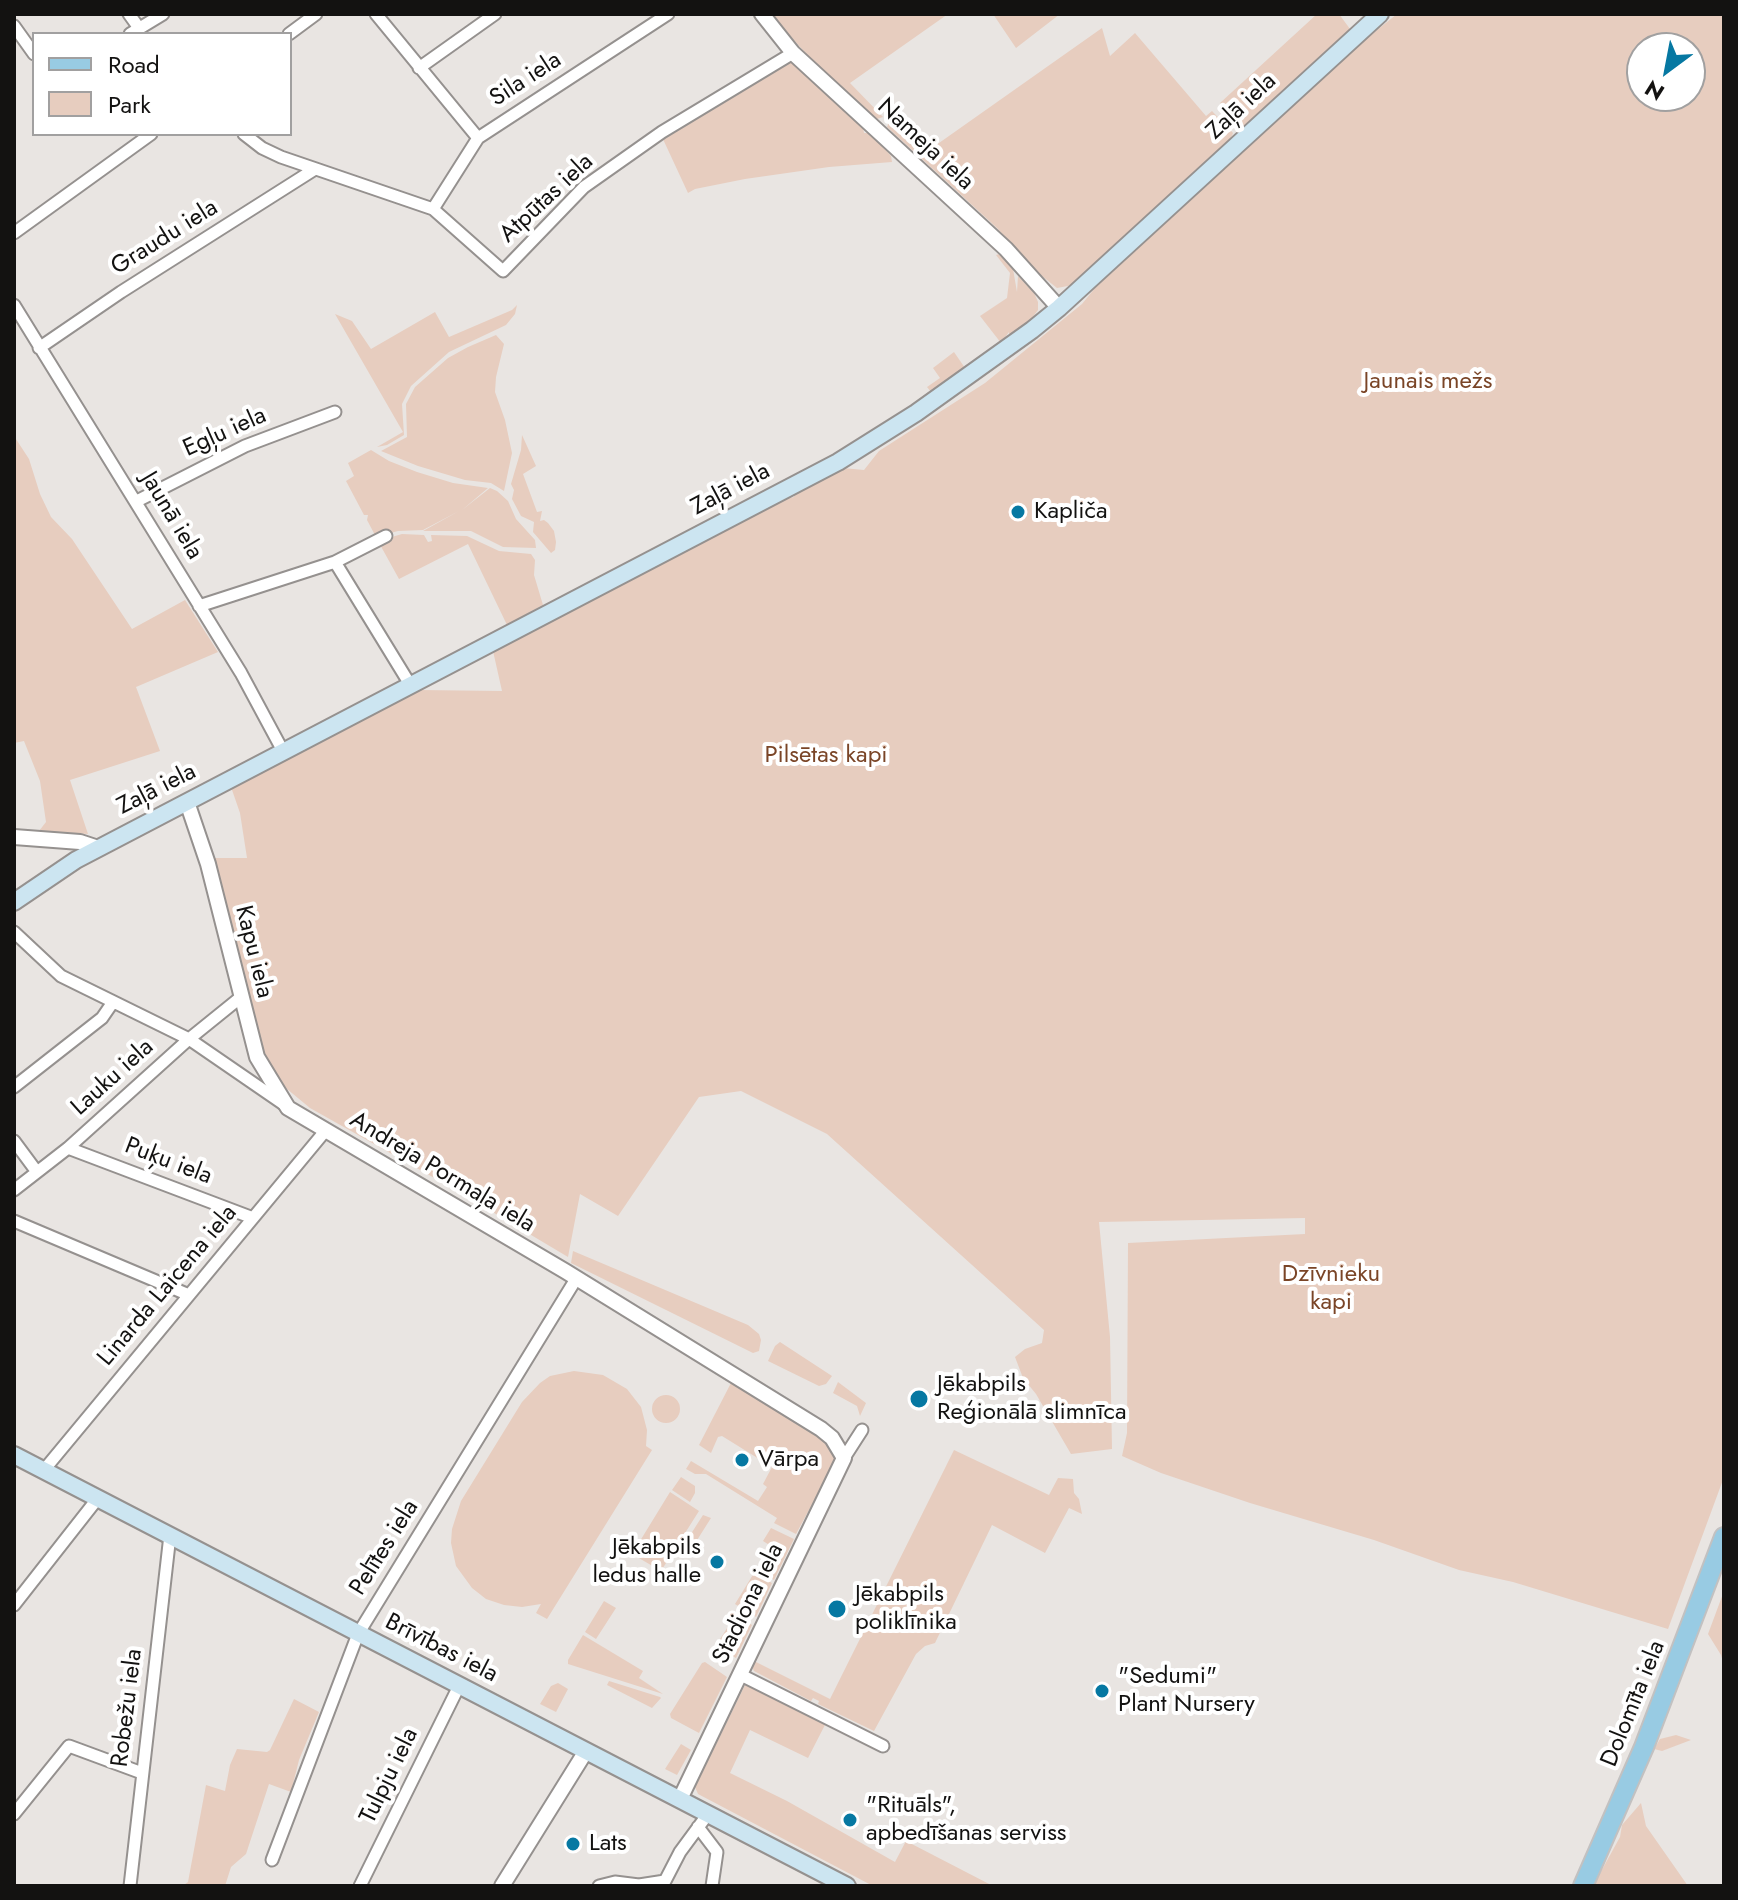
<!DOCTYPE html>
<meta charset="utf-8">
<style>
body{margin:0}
#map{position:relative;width:1738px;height:1900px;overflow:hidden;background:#e9e5e2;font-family:Jost,sans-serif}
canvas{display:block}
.frame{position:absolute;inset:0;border:16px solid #131211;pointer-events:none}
.legend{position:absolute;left:32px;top:32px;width:260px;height:104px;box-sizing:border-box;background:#fff;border:2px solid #a1a0a0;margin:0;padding:10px 14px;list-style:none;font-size:24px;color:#131211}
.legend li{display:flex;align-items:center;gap:16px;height:40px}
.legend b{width:40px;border:2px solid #a1a0a0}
.north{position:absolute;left:1626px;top:32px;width:80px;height:80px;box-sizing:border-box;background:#fff;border:2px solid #a1a0a0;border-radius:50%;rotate:212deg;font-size:22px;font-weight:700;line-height:32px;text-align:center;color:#131211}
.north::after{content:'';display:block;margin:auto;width:28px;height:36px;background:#0678a2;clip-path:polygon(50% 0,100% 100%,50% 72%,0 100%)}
</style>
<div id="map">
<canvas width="1738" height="1900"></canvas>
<div class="frame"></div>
<ul class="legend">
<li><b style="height:10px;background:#98cbe3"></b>Road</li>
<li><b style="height:22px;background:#e7cdbf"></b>Park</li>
</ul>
<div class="north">N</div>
</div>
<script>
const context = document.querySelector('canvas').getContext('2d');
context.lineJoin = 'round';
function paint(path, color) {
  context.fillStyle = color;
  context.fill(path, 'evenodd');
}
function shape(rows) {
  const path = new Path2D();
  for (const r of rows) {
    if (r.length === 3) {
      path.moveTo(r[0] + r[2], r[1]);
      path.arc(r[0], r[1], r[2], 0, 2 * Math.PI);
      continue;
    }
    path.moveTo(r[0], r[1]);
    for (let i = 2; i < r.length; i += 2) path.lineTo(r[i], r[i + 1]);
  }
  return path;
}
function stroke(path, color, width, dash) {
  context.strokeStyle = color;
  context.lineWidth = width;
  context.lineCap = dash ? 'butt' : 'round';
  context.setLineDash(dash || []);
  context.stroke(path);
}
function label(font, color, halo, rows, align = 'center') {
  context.font = font + ' Jost,sans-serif';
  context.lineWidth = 8;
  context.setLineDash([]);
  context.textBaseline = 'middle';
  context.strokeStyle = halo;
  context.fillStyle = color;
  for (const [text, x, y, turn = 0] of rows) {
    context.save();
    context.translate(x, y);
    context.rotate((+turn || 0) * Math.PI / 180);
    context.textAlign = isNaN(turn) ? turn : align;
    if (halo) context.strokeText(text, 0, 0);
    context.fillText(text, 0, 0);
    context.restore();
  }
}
const green = shape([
 [770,14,948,14,850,83,883,117,877,119,846,94,811,59],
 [993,14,1060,14,1016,48],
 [1317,14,1339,14,1350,29,1243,127,1220,103],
 [1397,14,1724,14,1724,1477,1668,1629,1513,1582,1459,1570,1374,1540,1250,1503,1161,1473,1122,1456,1127,1433,1128,1243,1305,1234,1305,1218,1099,1222,1110,1337,1112,1449,1071,1454,1036,1394,1023,1378,1015,1357,1025,1349,1042,1343,1044,1330,827,1134,741,1091,699,1097,618,1216,580,1194,568,1257,454,1189,310,1108,287,1089,271,1070,259,1042,212,858,247,858,240,813,231,787,418,690,502,691,493,651,777,501,794,497,794,493,818,482,818,478,843,468,864,470,879,451,985,383,1082,304,1095,288,1361,43],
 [1642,48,1690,48,1690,96,1642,96],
 [1102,28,1110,56,1135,33,1206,116,1212,111,1233,133,1231,138,1073,285,1057,288,1042,276,1039,278,997,228,887,127,889,123,922,155],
 [787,61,797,65,807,76,810,76,863,128,864,133,871,133,891,156,892,162,829,167,745,179,695,189,688,193,662,137],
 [999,254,1013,269,1017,292,1018,276,1034,293,1038,302,1038,310,1032,318,1009,338,1009,332,1001,343,980,316,1007,298,1010,273,996,255],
 [517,305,515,314,506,325,449,352,411,386,402,404,404,435,387,445,377,447,403,432,335,314,352,321,371,349,435,312,449,337,512,310],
 [496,335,504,344,496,377,495,392,505,420,512,453,504,491,491,483,465,480,418,466,381,451,407,437,406,404,415,387,448,358,468,347],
 [954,352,965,368,931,392,927,387,940,378,933,368],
 [522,435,536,466,523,474,537,512,542,511,540,521,544,520,548,523,554,531,556,542,555,550,551,553,533,532,534,522,521,516,512,499,514,490,511,484,521,450],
 [14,436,29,459,40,494,51,517,72,539,132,629,185,600,218,652,136,687,160,751,70,780,88,834,39,831,46,822,40,781,24,741,14,743],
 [371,450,389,461,417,472,453,483,488,488,462,510,490,488,497,491,508,501,516,519,535,540,536,548,503,547,471,531,423,531,459,511,423,530,398,531,376,537,367,520,368,515,364,515,346,481,354,476,348,463],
 [402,534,424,535,428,542,432,541,431,535,467,536,499,551,531,554,535,560,534,575,543,605,507,625,468,544,399,579,378,541],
 [573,1251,748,1325,759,1334,761,1340,759,1351,753,1353,571,1263],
 [780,1342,832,1376,826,1384,819,1386,768,1361,775,1346],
 [574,1371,603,1375,627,1389,641,1407,647,1430,646,1446,652,1450,547,1619,536,1613,541,1604,522,1607,504,1605,486,1599,472,1588,456,1566,451,1543,452,1529,461,1501,522,1402,540,1383,550,1376],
 [734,1382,829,1441,837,1458,796,1534,774,1523,777,1518,706,1474,695,1474,686,1469,691,1461,758,1501,767,1487,763,1484,772,1467,722,1436,718,1437,711,1453,699,1445,731,1383],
 [838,1382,866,1403,860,1416,857,1406,833,1393],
 [666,1409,14],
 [954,1450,1049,1495,1058,1478,1073,1479,1074,1493,1079,1499,1082,1514,1069,1508,1045,1553,992,1525,935,1643,925,1646,916,1654,874,1731,818,1704,819,1701,813,1698,811,1701,754,1671,752,1666,754,1661,830,1699],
 [681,1477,695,1486,695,1493,690,1502,672,1490],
 [670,1492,699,1511,661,1571,632,1554],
 [703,1515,711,1518,687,1556,680,1551],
 [771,1528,794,1539,774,1580,757,1569,771,1546,763,1541],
 [754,1573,772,1583,756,1617,735,1604],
 [1724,1591,1724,1666,1721,1655,1708,1634],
 [604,1601,616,1608,596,1639,585,1632],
 [730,1611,752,1625,736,1658,715,1647,729,1625,724,1621],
 [583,1635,643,1671,639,1678,663,1694,568,1664,568,1660],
 [705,1662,727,1677,699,1733,671,1718,670,1714,702,1663],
 [609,1681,660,1697,661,1698,652,1708,607,1685],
 [747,1681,827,1721,808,1758,750,1730,730,1773,787,1801,895,1862,906,1841,993,1886,873,1886,698,1794,695,1787],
 [558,1683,568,1689,556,1712,540,1704,551,1686],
 [294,1699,319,1712,299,1760,291,1792,269,1784,246,1854,231,1867,225,1886,184,1885,188,1882,206,1785,225,1791,230,1765,237,1749,267,1752,270,1750],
 [1676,1735,1691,1740,1662,1751,1654,1749,1660,1739],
 [681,1744,691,1750,677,1775,665,1769],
 [1641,1803,1646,1826,1688,1886,1593,1886,1620,1837,1622,1825]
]);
const minor = shape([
 [129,14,139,28],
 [376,14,478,138],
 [14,26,34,54],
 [130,34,163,14],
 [289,34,316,14],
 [419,68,495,14],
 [244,134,262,148,281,157,433,209,503,271,584,187,662,132,793,53],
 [433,209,478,138,668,14],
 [14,233,151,134],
 [14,305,241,673,284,753],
 [39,348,121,292,315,169],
 [137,501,245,446,335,412],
 [335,562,386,536],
 [199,606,335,562,411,686],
 [14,932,61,976,189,1039,285,1105],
 [14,1087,102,1018,113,1002],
 [14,1141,37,1172],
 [68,1148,253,1218],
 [14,1190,68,1148,189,1039,241,997],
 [14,1221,189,1295],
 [844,1458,862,1430],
 [44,1470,326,1130],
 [14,1605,98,1498],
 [739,1674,883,1746],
 [14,1814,69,1746,142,1773],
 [698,1827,717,1852,712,1886],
 [272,1860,358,1634,576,1279],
 [130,1886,170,1535],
 [360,1886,459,1686],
 [599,1886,615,1882,639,1885,665,1881,680,1852,708,1814]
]);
const tertiary = shape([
 [762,14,793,53,1006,249,1059,308],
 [187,802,208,864,257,1057,288,1108,565,1271,821,1429,832,1438,844,1458,680,1799],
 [14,837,80,842,98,848],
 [502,1886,586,1751]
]);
const secondary = shape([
 [14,902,76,860,838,462,916,413,1032,330,1059,308,1380,14],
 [14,1455,847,1886]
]);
const primary = shape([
 [1583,1886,1644,1747,1724,1537]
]);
const markers = [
 [1018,512,8,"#0678a2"],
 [919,1399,10,"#0678a2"],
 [742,1460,8,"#0678a2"],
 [717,1562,8,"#0678a2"],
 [837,1609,10,"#0678a2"],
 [1102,1691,8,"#0678a2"],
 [850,1820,8,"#0678a2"],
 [573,1844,8,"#0678a2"]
];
const streetNames = [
 ["Sila iela",526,80,-33],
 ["Zaļā iela",1242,107,-43],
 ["Nameja iela",925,145,43],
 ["Atpūtas iela",547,199,-43],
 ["Graudu iela",165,238,-32],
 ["Egļu iela",225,433,-24],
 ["Zaļā iela",731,490,-28],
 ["Jaunā iela",171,516,59],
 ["Zaļā iela",157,790,-27],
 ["Kapu iela",253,952,76],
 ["Lauku iela",113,1078,-42],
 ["Puķu iela",168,1162,21],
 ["Andreja Pormaļa iela",442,1173,31],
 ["Linarda Laicena iela",168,1286,-50],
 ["Pelītes iela",385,1548,-58],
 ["Stadiona iela",749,1604,-64],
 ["Brīvības iela",441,1649,27],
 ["Dolomīta iela",1634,1704,-68],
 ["Robežu iela",128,1708,-83],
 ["Tulpju iela",390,1776,-64]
];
const parkNames = [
 ["Jaunais mežs",1428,382],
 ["Pilsētas kapi",826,756],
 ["Dzīvnieku",1331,1275],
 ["kapi",1331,1303]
];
const poiNames = [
 ["Kapliča",1034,512],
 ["Jēkabpils",937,1385],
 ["Reģionālā slimnīca",937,1413],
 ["Vārpa",758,1460],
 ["Jēkabpils",701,1548,"right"],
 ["ledus halle",701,1576,"right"],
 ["Jēkabpils",855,1595],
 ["poliklīnika",855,1623],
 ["\"Sedumi\"",1118,1677],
 ["Plant Nursery",1118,1705],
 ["\"Rituāls\",",866,1806],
 ["apbedīšanas serviss",866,1834],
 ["Lats",589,1844]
];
paint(green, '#e7cdbf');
stroke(minor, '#95918f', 15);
stroke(tertiary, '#95918f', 18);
stroke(secondary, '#95918f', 20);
stroke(primary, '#c2c1c1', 22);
stroke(minor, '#fff', 11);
stroke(tertiary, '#fff', 14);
stroke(secondary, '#cce5f1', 16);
stroke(primary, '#98cbe3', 18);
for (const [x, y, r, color] of markers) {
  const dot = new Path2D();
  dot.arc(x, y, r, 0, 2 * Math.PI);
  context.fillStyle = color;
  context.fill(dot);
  stroke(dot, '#fff', 3);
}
label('24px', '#131211', '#fff', streetNames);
label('24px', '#7a4527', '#fff', parkNames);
label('24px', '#131211', '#fff', poiNames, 'left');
</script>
